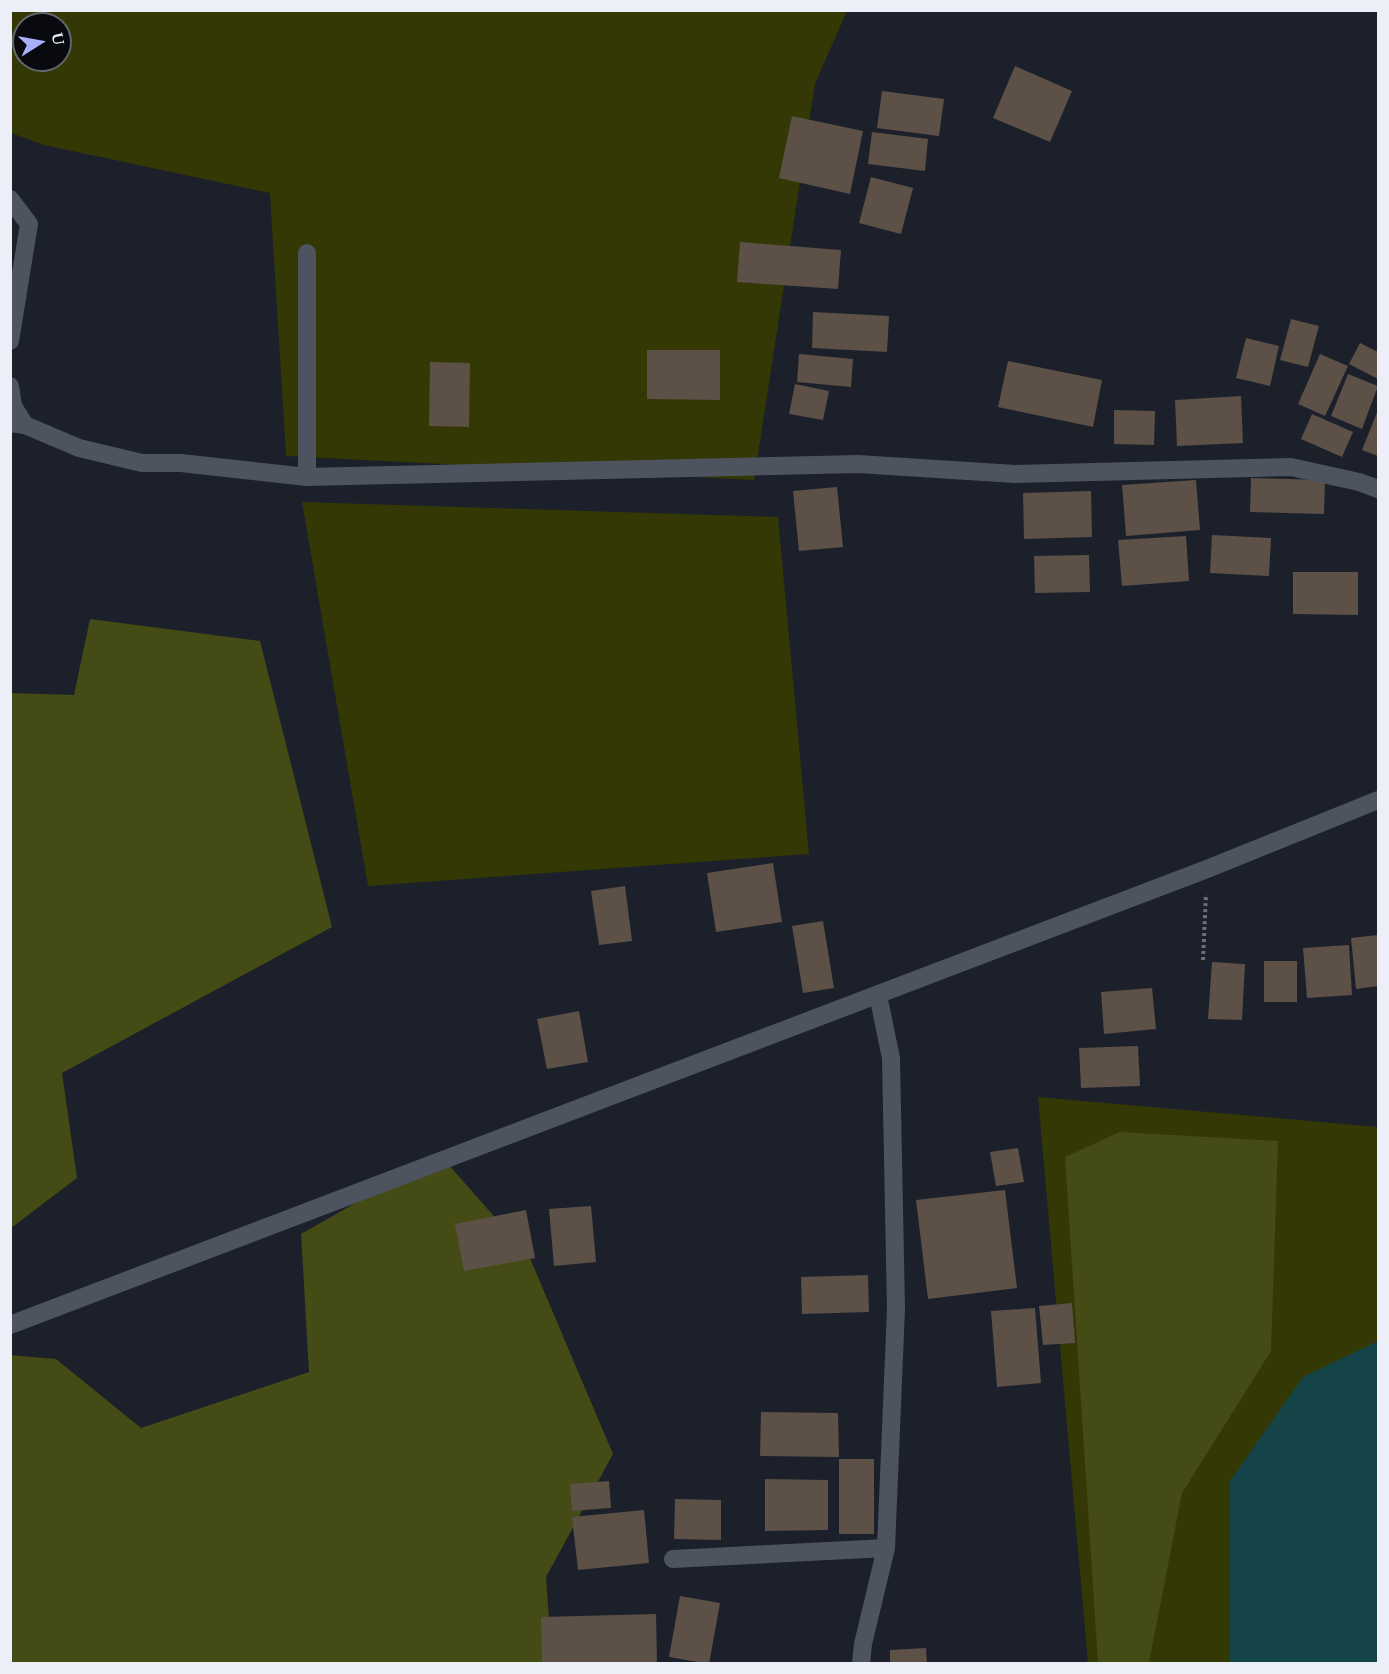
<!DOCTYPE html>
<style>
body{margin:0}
#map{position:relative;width:1389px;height:1674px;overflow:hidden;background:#1c202b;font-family:Spectral,serif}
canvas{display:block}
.frame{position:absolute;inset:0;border:12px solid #eceff7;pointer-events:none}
.north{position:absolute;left:12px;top:12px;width:60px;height:60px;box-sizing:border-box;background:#080a0f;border:2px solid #63666c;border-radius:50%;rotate:79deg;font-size:16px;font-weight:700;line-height:24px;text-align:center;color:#eceff7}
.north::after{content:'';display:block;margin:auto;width:21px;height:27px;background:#a8b0fc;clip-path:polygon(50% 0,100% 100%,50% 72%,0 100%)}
</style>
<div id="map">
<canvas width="1389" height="1674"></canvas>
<div class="frame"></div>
<div class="north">U</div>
</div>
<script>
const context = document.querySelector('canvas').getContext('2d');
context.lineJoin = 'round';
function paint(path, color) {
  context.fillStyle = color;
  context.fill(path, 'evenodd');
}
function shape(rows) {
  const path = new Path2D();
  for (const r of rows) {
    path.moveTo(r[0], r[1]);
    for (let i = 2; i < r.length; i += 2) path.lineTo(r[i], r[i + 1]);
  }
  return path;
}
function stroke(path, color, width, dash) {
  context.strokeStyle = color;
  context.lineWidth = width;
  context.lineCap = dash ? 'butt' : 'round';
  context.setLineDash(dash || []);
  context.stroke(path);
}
const green = shape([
 [11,11,847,11,815,84,754,480,286,456,270,193,44,145,11,133],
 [24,24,60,24,60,60,24,60],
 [302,502,778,517,809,854,368,886],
 [1038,1097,1378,1127,1378,1663,1088,1663]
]);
const forest = shape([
 [90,619,260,641,332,927,62,1073,77,1178,11,1228,11,693,74,695],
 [1120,1132,1278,1141,1271,1351,1182,1493,1149,1663,1098,1663,1065,1157],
 [440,1155,529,1256,613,1454,546,1577,552,1663,11,1663,10,1355,56,1359,141,1428,309,1372,301,1234]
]);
const water = shape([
 [1378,1341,1378,1663,1229,1663,1230,1481,1303,1377]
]);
const building = shape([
 [1015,66,1072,91,1050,142,993,118],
 [882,91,944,99,939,136,877,128],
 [792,116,863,131,850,194,779,178],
 [872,132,928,139,925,171,868,164],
 [871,177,913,188,901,234,859,223],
 [740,242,841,250,838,289,737,282],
 [813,312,889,316,887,352,812,348],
 [1291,319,1319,326,1308,367,1280,360],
 [1246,338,1279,346,1270,386,1236,378],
 [1360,343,1378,352,1378,379,1349,364],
 [647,350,720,350,720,400,647,399],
 [799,354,853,359,851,387,797,382],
 [1320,354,1348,366,1325,416,1298,404],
 [1008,361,1102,380,1093,427,998,407],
 [430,362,470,363,469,427,429,426],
 [1348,374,1378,386,1362,429,1331,416],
 [795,384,829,391,823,420,789,414],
 [1241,396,1243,443,1177,446,1175,400],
 [1114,410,1155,411,1154,445,1114,444],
 [1378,410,1378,456,1362,450],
 [1312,414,1353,432,1342,457,1301,439],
 [1251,478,1325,480,1324,514,1250,512],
 [1196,480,1200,530,1126,536,1122,485],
 [837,487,843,547,799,551,793,491],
 [1091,491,1092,537,1024,539,1023,493],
 [1212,535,1271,538,1269,576,1210,573],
 [1186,536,1189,581,1122,586,1118,540],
 [1089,555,1090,592,1035,593,1034,556],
 [1293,572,1358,572,1358,615,1293,614],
 [773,863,782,922,716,932,707,873],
 [625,886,632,941,599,945,591,891],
 [823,921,834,988,803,993,792,926],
 [1378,935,1378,986,1356,989,1351,938],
 [1349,945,1352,995,1307,998,1303,948],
 [1264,961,1297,961,1297,1002,1264,1002],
 [1212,962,1245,964,1242,1020,1208,1019],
 [1152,988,1156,1029,1104,1034,1101,992],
 [579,1011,588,1062,547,1069,537,1019],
 [1138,1046,1140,1086,1081,1088,1079,1048],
 [1018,1148,1024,1182,996,1186,990,1152],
 [1005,1190,1017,1288,928,1299,916,1200],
 [591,1206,596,1262,554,1266,549,1209],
 [526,1210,535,1258,464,1271,455,1224],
 [868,1275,869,1312,802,1314,801,1277],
 [1072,1303,1075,1343,1043,1345,1039,1306],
 [1035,1308,1041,1383,997,1387,991,1311],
 [761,1412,838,1413,839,1457,760,1456],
 [839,1459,874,1459,874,1534,839,1534],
 [765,1479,828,1480,828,1530,765,1531],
 [609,1481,611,1508,572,1511,570,1484],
 [675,1499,721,1500,721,1540,674,1539],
 [644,1510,649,1563,578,1570,572,1517],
 [680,1596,720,1603,709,1664,669,1657],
 [656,1614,657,1664,542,1664,541,1617],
 [926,1648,927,1664,890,1664,890,1650]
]);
const path = shape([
 [1203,960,1206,894]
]);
const minor = shape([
 [10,199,29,224,10,341],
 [307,253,307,477],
 [10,386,13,406,25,425],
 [10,423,25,425,79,448,142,463,181,463,307,477,858,464,1015,474,1291,467,1359,482,1378,489],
 [10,1325,1207,869,1378,800],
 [673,1559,886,1548],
 [861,1664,863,1644,886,1548,896,1309,891,1058,878,995]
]);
paint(green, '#333805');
paint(forest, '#454b15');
paint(water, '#144448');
paint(building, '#5c5047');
stroke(path, '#6c6f79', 4, [3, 3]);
stroke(minor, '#4e5360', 18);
</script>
